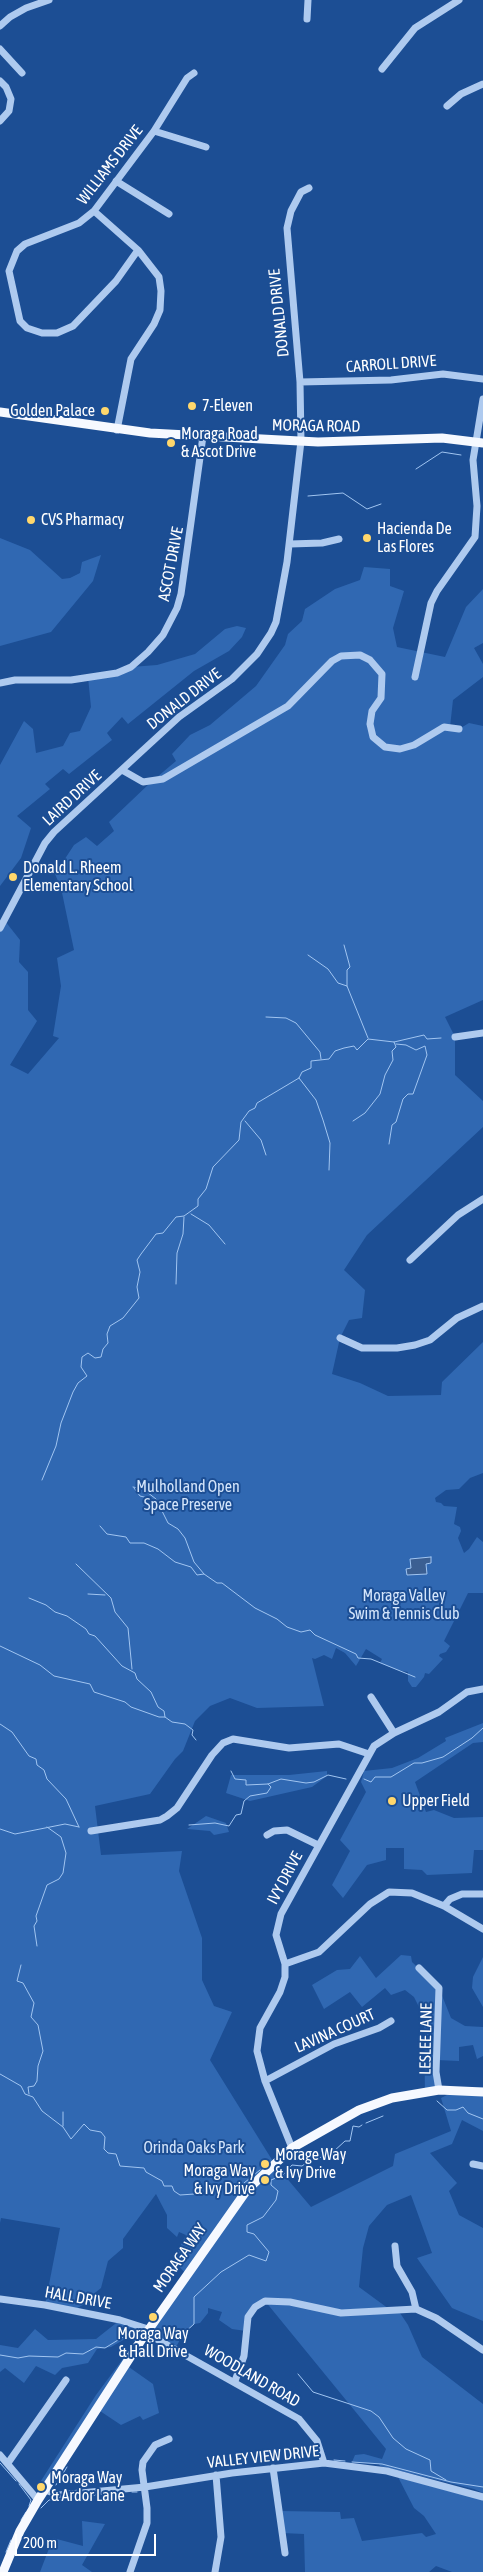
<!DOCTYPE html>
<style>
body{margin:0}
#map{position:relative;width:483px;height:2572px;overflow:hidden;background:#1c4e94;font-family:"Asap Condensed",sans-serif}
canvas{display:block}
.scale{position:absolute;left:15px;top:2534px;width:141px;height:22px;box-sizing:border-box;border:2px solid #fff;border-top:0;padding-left:6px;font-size:15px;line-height:18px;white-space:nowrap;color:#fff;-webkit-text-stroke:4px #1c4e94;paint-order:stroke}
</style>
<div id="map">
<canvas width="483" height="2572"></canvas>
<div class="scale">200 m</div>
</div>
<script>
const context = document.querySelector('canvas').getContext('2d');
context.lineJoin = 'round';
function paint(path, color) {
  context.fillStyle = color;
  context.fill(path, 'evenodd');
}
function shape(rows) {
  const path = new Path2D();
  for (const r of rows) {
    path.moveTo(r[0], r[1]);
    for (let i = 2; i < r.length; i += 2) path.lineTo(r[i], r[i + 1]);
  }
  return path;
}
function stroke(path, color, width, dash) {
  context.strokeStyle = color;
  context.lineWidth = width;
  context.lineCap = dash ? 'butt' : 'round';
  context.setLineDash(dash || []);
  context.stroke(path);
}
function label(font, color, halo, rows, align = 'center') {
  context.font = font + ' "Asap Condensed",sans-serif';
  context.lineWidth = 4;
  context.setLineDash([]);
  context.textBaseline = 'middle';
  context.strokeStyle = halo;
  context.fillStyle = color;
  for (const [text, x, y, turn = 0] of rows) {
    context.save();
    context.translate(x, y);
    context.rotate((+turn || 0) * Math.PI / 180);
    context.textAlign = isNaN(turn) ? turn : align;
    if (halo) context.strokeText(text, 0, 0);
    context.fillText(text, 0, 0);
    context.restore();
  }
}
const green = shape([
 [0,538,30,550,62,579,70,578,80,573,82,562,101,555,93,581,51,632,0,646],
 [364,567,390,569,390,586,404,591,393,628,397,647,445,657,466,607,483,589,483,643,474,648,483,664,483,677,453,700,450,727,459,729,469,723,483,726,483,1000,445,1017,455,1037,455,1075,483,1101,483,1127,367,1235,344,1270,365,1290,362,1318,349,1320,340,1338,332,1374,360,1383,388,1396,441,1395,442,1382,483,1342,483,1473,470,1478,459,1489,446,1490,435,1498,436,1502,441,1503,444,1506,457,1507,454,1524,460,1527,461,1531,458,1538,464,1553,469,1549,477,1537,483,1542,483,1593,468,1593,444,1641,450,1646,446,1652,440,1654,439,1656,443,1659,429,1674,425,1673,424,1677,416,1687,412,1687,408,1681,408,1672,397,1670,380,1663,382,1659,366,1649,356,1666,345,1653,336,1648,332,1659,324,1655,315,1659,312,1658,324,1706,257,1708,230,1698,210,1706,195,1721,183,1751,175,1759,150,1794,95,1806,101,1855,182,1851,179,1871,202,1938,202,1980,214,2006,232,2012,210,2060,274,2163,311,2207,393,2166,395,2154,451,2131,441,2098,461,2088,483,2087,483,2131,462,2120,452,2144,430,2153,457,2183,449,2191,459,2215,483,2228,483,2321,452,2308,417,2258,432,2253,411,2195,387,2205,369,2226,363,2248,359,2287,389,2309,400,2313,408,2325,422,2357,483,2404,483,2493,474,2489,380,2466,379,2464,352,2462,355,2455,364,2454,382,2459,386,2449,265,2301,255,2307,246,2331,232,2329,219,2320,222,2312,208,2308,208,2313,200,2323,194,2324,183,2334,175,2349,149,2330,140,2342,125,2339,111,2347,97,2349,88,2363,62,2368,55,2375,36,2366,24,2383,5,2368,0,2372,0,2345,18,2348,35,2329,48,2340,96,2339,120,2320,145,2328,187,2275,173,2260,186,2235,179,2232,177,2237,167,2228,167,2215,156,2194,123,2239,123,2248,108,2261,101,2288,86,2300,88,2302,72,2311,45,2305,60,2228,1,2218,0,2223,0,928,5,921,20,940,19,962,28,972,28,1010,37,1021,10,1065,28,1074,59,1038,53,1036,61,986,57,958,74,950,61,888,55,874,74,845,86,837,97,846,114,831,109,822,150,783,176,761,172,754,190,735,210,725,256,686,285,645,288,634,302,621,305,609,335,589,360,580],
 [237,626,246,628,242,637,229,651,194,671,128,724,122,717,107,733,112,740,69,774,63,769,45,784,50,789,17,816,31,828,21,858,0,886,0,765,24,721,33,729,36,753,63,746,70,733,80,731,91,707,88,677,131,667,157,665,195,654,225,629],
 [483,1723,483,1742,473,1743,415,1782,426,1812,434,1810,454,1818,483,1817,483,1850,474,1850,472,1873,427,1875,422,1870,404,1869,404,1848,386,1848,386,1860,367,1865,343,1898,332,1885,350,1851,340,1840,366,1792,361,1782,364,1771,392,1768,418,1758,446,1741,445,1738],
 [327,1771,327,1776,312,1787,250,1801,226,1793,231,1775,289,1775],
 [206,1816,226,1823,229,1832,214,1835,210,1831,187,1829],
 [401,1955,411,1956,412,1962,439,1988,451,2018,465,2026,483,2027,483,2056,477,2059,473,2045,459,2047,459,2061,437,2060,439,2090,425,2097,424,2017,414,1997,405,1990,391,1995,385,1988,362,2007,350,1992,324,2009,312,1985,337,1970,350,1969,360,1956,376,1978],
 [483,1957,483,2007,472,1988,473,1977],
 [131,2348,131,2352,39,2490,37,2487,96,2395],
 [126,2365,153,2384,159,2413,143,2420,140,2416,121,2425,97,2409],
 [398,2477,483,2500,483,2572,452,2572,436,2566,429,2572,305,2572,304,2534,282,2533,279,2511,340,2512,341,2519,354,2518,362,2541,422,2533,426,2537,436,2534,424,2516,414,2508],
 [82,2521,105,2524,82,2565,92,2572,40,2572,53,2538,83,2546]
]);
const water = shape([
 [431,1557,431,1563,426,1564,427,1574,407,1575,406,1569,411,1568,410,1559,431,1557]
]);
const stream = shape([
 [416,469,442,452,461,455],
 [308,496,343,493,367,509,381,504],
 [344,945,350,967,347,970,347,986],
 [308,955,328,969,338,983,347,986,368,1038],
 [266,1017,286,1018,296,1023,320,1052,321,1059],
 [299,1078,316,1100,323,1120,330,1143,329,1170],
 [245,1121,261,1140,266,1155],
 [353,1121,365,1113,380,1094,385,1075,393,1060,392,1051,396,1047,394,1042],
 [389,1144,392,1125,396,1122,403,1099,408,1094,413,1094,427,1055,425,1046,416,1050,406,1045,396,1044],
 [191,1214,209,1225,225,1244],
 [176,1284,177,1253,183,1234,184,1217],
 [42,1480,56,1446,61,1423,73,1392,78,1383,87,1376,81,1367,82,1357,88,1353,95,1358,101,1357,103,1349,108,1343,107,1334,110,1326,123,1318,139,1298,137,1287,140,1272,137,1260,141,1254,156,1234,163,1233,176,1217,184,1216,198,1206,198,1199,206,1189,213,1167,239,1140,241,1122,249,1111,255,1108,257,1103,299,1078,302,1072,311,1068,311,1061,329,1059,335,1051,344,1048,354,1046,357,1050,368,1039,394,1042,424,1035,427,1039,441,1038],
 [133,1487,143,1489,156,1499,168,1523,178,1529,185,1538,194,1562,204,1574],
 [134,1488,140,1496,148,1498,156,1503],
 [100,1526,107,1534,126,1537,130,1543,144,1543,158,1549,175,1562,191,1567,197,1575,204,1574,217,1583,222,1583,255,1608,277,1619,287,1627,301,1632,310,1630,315,1635,356,1654,358,1658,371,1659,415,1677],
 [76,1564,111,1598,115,1612,128,1628,132,1669],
 [88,1594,105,1595],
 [29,1598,46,1605,55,1612,67,1616,86,1629,89,1634,95,1636,122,1666,135,1673,137,1679,151,1692,158,1707,164,1711,165,1717],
 [0,1646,40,1665,54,1676,90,1684,94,1692,125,1702,131,1707,159,1717,165,1717,172,1722,185,1724,193,1730,192,1735,196,1740],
 [0,1724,12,1732,29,1756,36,1759,37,1765,44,1770,47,1779,66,1799,79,1827],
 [231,1771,235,1779,246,1780,246,1785,268,1784,281,1779,306,1783,314,1782,328,1775,346,1779],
 [364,1779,371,1782,375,1777,391,1777,414,1763,422,1763,443,1757,472,1738,483,1728],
 [189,1825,215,1823,229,1826,236,1815,241,1814,244,1801,250,1796,267,1793,271,1787,268,1784],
 [0,1829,15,1834,65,1824,79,1827],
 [37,1946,34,1926,37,1921,36,1916,47,1885,59,1879,63,1873,66,1853,61,1837,47,1827],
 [21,1965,17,1981,23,1983,34,2003,31,2017,38,2025,43,2051,38,2066,37,2081,34,2086,28,2087,29,2094],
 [0,2074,21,2086,25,2094,33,2097,42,2111,63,2127,71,2139,84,2124,90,2130,101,2132,105,2137,104,2149,108,2153,116,2154,120,2166,144,2168,146,2172,162,2181,164,2186,172,2186,174,2191,180,2195,209,2193,214,2191,216,2187,222,2187],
 [437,2101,447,2110,456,2110,463,2107,468,2113,483,2119],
 [63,2112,63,2126],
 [366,2123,383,2116],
 [319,2158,333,2152,345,2141,350,2141,353,2126,359,2127,362,2125],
 [244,2183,260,2170],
 [166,2328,175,2334,183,2334,194,2324,194,2297,221,2272,249,2255,266,2261,269,2252,254,2234,247,2232,247,2225,263,2217,276,2200,278,2191,271,2185,271,2180,283,2175,292,2165,302,2166,309,2161],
 [0,2355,18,2358,29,2356,58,2357,66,2353,83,2354,96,2347,105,2348,123,2337,137,2336],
 [298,2374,313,2392,371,2411,379,2417,393,2438,406,2449,430,2460,431,2471,446,2480],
 [334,2460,345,2461],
 [352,2462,382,2464,451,2482,483,2487],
 [0,2463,16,2481],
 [19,2484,31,2500,29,2506],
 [56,2485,67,2467],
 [132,2492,137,2492],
 [79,2497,95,2495],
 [41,2508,49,2500,75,2497],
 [21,2520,26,2512],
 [6,2552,11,2540]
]);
const minor = shape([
 [307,19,308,0],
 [0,26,10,17,26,8,49,0],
 [0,49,22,73],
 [382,69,415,28,459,0],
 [0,81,6,87,11,99,9,111,0,121],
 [447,106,461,94,483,84],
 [154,131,206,147],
 [116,181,169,214],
 [94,211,138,250,159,277,161,291,160,310,154,324,131,359,117,430],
 [138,250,116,281,73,326,57,333,42,333,27,328,20,321,9,271,17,251,25,244,79,223,94,211,154,131,187,78,194,73],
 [300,382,391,380,443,374,483,379],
 [290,544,322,543,339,539],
 [415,677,431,603,437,591,475,537,477,506,473,460,483,399],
 [0,683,15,680,71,680,117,673,131,667,148,652,163,635,177,608,181,594,203,436],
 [122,770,143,782,163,779,288,706,332,661,341,656,360,655,370,660,382,674,381,698,372,711,370,724,373,737,385,747,400,749,414,745,444,727,459,729],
 [0,928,45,843,54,832,179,717,232,679,257,654,271,633,276,622,287,562,301,441,300,382,287,228,291,211,301,192,309,188],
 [455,1037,483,1033],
 [410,1260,458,1215,483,1199],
 [340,1338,362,1348,397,1348,415,1345,430,1340,457,1318,483,1306],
 [371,1697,394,1733],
 [91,1831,160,1820,167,1816,177,1808,212,1755,223,1743,233,1739,289,1748,339,1744,369,1754],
 [267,1835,274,1831,287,1830,318,1845],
 [444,1906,450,1899,462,1894,483,1894],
 [285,1964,319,1952,370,1904,389,1892,412,1893,444,1906,483,1929],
 [419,1968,439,1988,436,2072,439,2090],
 [265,2081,334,2044,379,2028,391,2021],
 [292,2148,265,2081,257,2051,260,2028,280,1992,285,1977,285,1964,276,1935,281,1914,374,1746,394,1733,439,1712,467,1692,483,1689],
 [473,2164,483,2166],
 [395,2246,397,2266,412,2292,416,2309],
 [0,2299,45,2305,120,2320,145,2328,153,2337,299,2419,317,2441,324,2463],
 [235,2381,244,2356,248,2317,255,2307,265,2301,290,2302,341,2313,416,2309,436,2318,483,2350],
 [0,2455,38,2500],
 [8,2463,66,2380],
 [273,2468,285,2553],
 [45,2490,59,2495,145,2487,232,2473,324,2463,387,2471,483,2497],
 [130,2572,147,2523,147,2508,142,2470,143,2462,155,2445,169,2439],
 [215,2572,221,2537,216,2475]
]);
const major = shape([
 [0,412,150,433,318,442,442,438,483,443],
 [3,2572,20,2531,38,2500,140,2342,247,2190,292,2148,359,2110,392,2098,439,2090,483,2092]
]);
const markers = [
 [192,406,5,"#ffd76c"],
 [105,411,5,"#ffd76c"],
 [171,443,5,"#ffd76c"],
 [31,520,5,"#ffd76c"],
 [367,538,5,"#ffd76c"],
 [13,877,5,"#ffd76c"],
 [392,1801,5,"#ffd76c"],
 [265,2164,5,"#ffd76c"],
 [265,2180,5,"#ffd76c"],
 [153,2317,5,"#ffd76c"],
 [41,2487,5,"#ffd76c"]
];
const streetNames = [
 ["WILLIAMS DRIVE",110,165,-52],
 ["DONALD DRIVE",279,313,-96],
 ["CARROLL DRIVE",391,364,-4],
 ["MORAGA ROAD",316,426,1],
 ["ASCOT DRIVE",171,564,-79],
 ["DONALD DRIVE",184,699,-38],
 ["LAIRD DRIVE",72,798,-43],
 ["IVY DRIVE",285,1878,-62],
 ["LAVINA COURT",335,2031,-24],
 ["LESLEE LANE",426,2039,-89],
 ["MORAGA WAY",180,2258,-55],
 ["HALL DRIVE",78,2298,10],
 ["WOODLAND ROAD",252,2376,30],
 ["VALLEY VIEW DRIVE",263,2457,-6]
];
const poiNames = [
 ["7-Eleven",202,406],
 ["Golden Palace",95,411,"right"],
 ["Moraga Road",181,434],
 ["& Ascot Drive",181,452],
 ["CVS Pharmacy",41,520],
 ["Hacienda De",377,529],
 ["Las Flores",377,547],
 ["Donald L. Rheem",23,868],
 ["Elementary School",23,886],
 ["Upper Field",402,1801],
 ["Morage Way",275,2155],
 ["& Ivy Drive",275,2173],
 ["Moraga Way",255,2171,"right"],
 ["& Ivy Drive",255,2189,"right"],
 ["Moraga Way",153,2334,"center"],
 ["& Hall Drive",153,2352,"center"],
 ["Moraga Way",51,2478],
 ["& Ardor Lane",51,2496]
];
const parkNames = [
 ["Mulholland Open",188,1487],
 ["Space Preserve",188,1505],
 ["Moraga Valley",404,1596],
 ["Swim & Tennis Club",404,1614],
 ["Orinda Oaks Park",194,2148]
];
paint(green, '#3068b2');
paint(water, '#3b5f92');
stroke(water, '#a1c5f1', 1);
stroke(stream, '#a1c5f1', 1);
stroke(minor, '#aecaef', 7);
stroke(major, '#f6f9ff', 9);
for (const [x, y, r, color] of markers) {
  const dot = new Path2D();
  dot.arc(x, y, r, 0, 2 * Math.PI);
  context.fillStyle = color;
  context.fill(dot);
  stroke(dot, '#1c4e94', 2);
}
label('16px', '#fff', '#1c4e94', streetNames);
label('16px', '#fff', '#1c4e94', poiNames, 'left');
label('16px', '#d4e5fb', '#1c4e94', parkNames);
</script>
